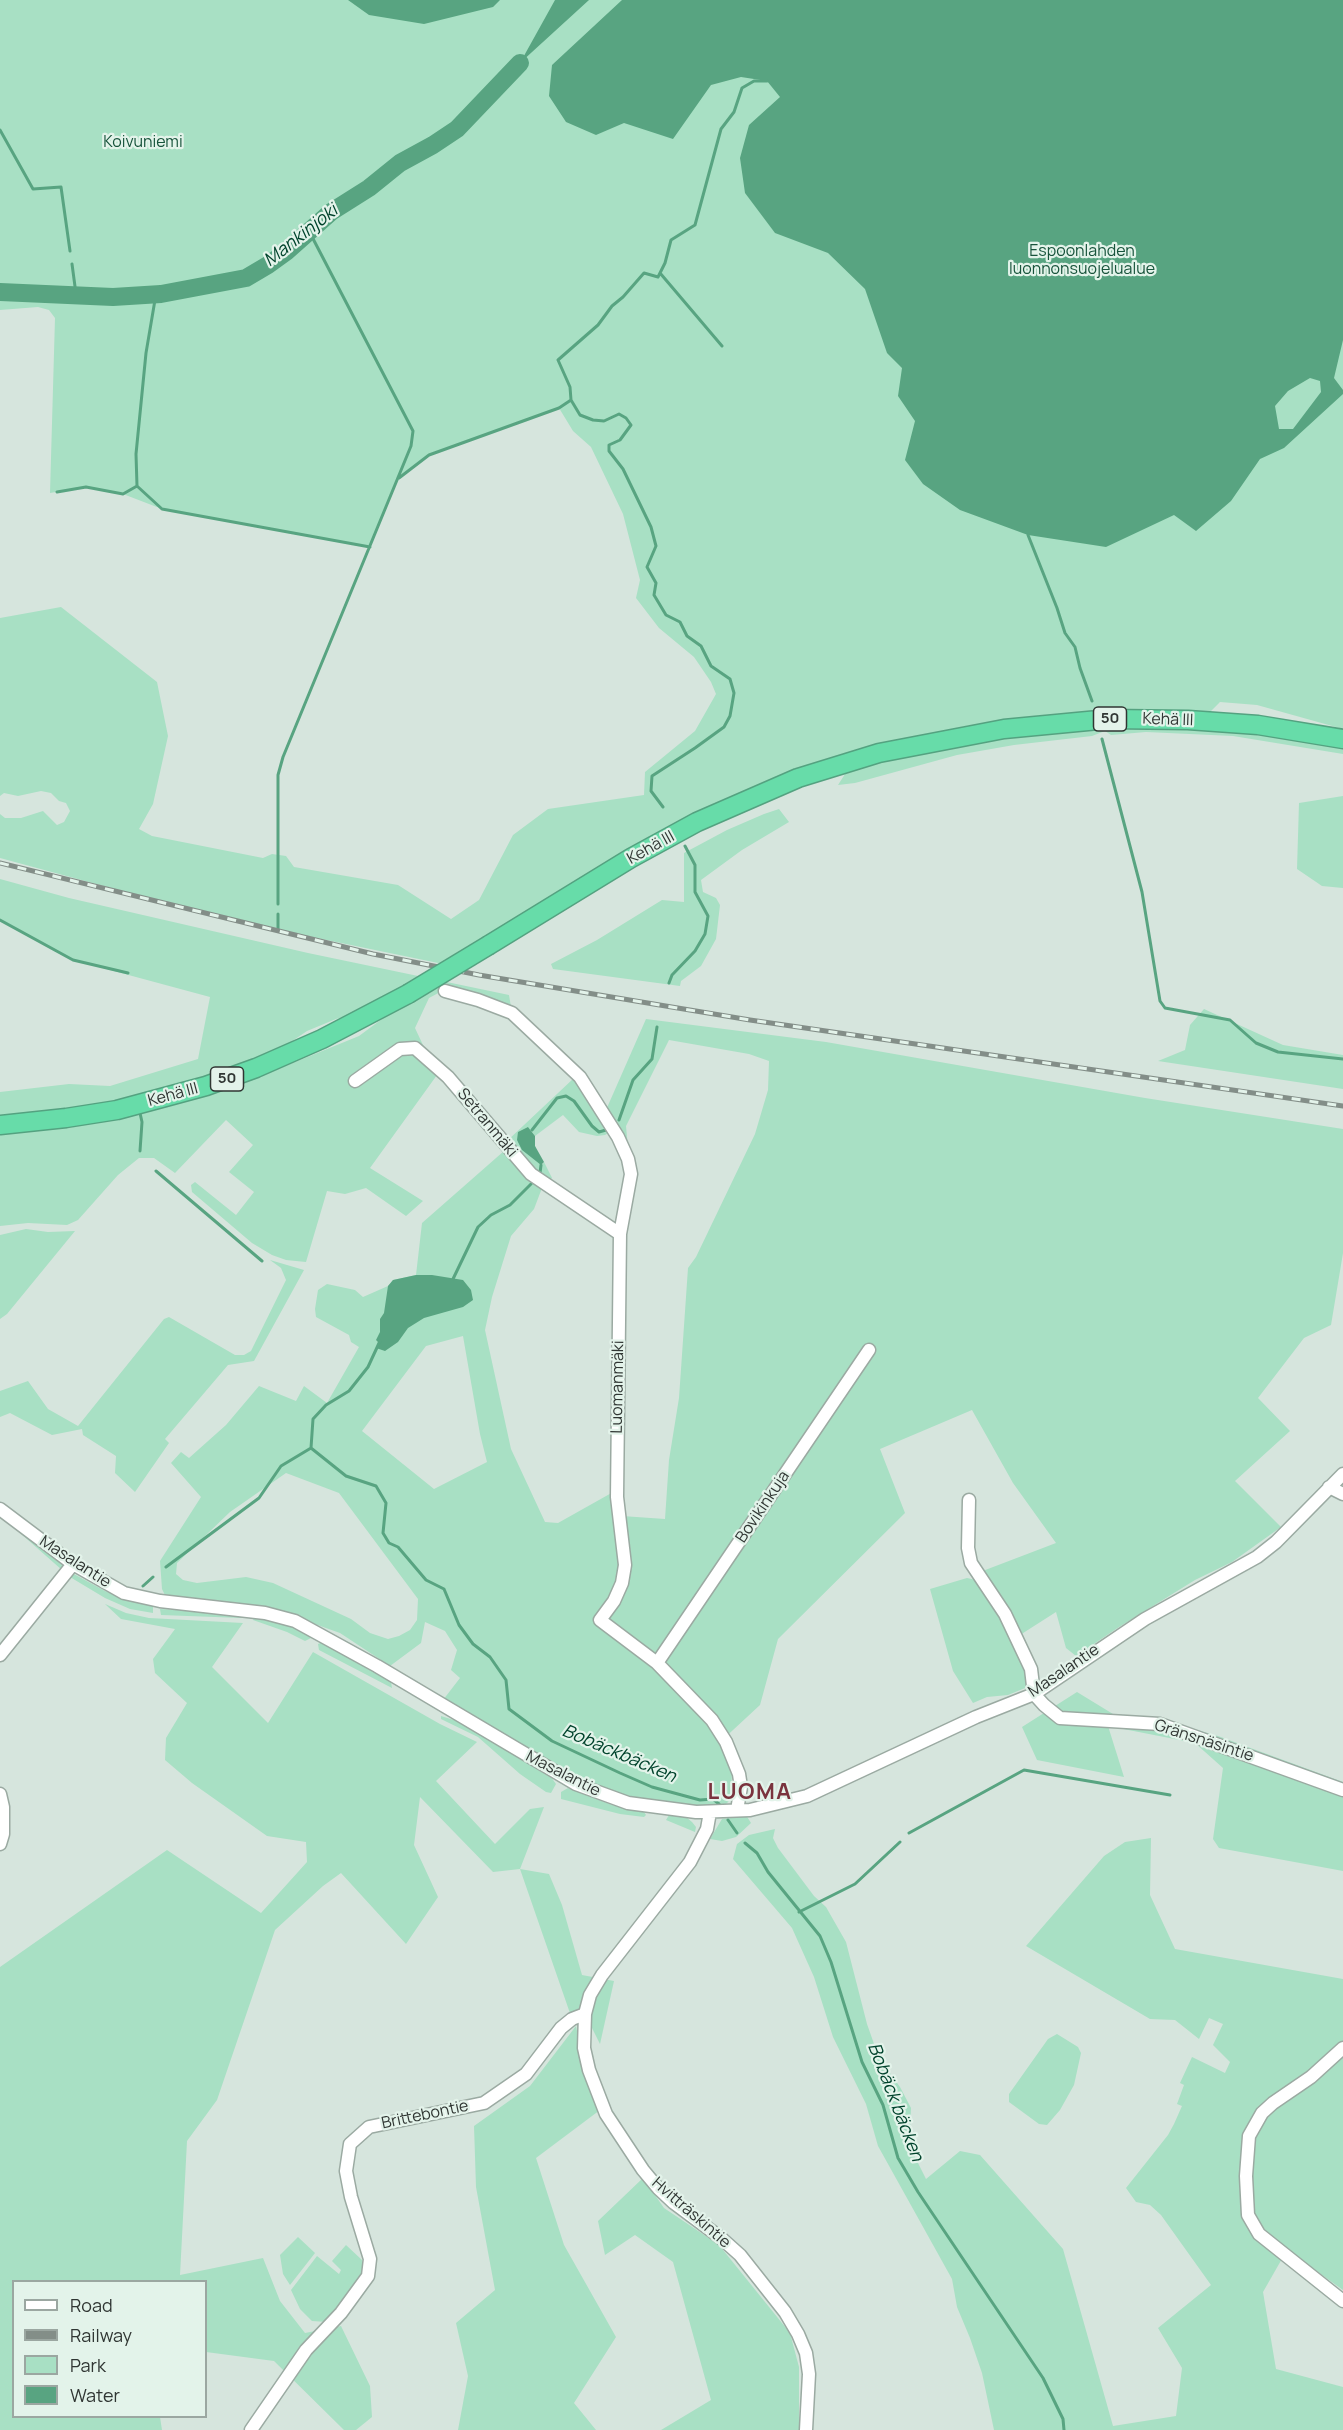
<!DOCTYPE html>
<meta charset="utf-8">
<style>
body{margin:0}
#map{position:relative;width:1343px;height:2430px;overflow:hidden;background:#d6e5dd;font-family:Manrope,sans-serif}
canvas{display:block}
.legend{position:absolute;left:12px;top:2280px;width:195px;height:138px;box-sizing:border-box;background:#e3f3ea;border:2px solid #9ba7a1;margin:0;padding:8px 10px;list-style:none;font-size:18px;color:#303633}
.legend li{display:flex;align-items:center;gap:12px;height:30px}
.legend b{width:30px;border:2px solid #9ba7a1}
</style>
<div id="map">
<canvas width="1343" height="2430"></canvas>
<ul class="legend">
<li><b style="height:8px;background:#fff"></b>Road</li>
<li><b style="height:8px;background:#838e88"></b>Railway</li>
<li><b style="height:16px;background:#a8e0c4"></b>Park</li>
<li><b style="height:16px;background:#58a481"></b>Water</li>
</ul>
</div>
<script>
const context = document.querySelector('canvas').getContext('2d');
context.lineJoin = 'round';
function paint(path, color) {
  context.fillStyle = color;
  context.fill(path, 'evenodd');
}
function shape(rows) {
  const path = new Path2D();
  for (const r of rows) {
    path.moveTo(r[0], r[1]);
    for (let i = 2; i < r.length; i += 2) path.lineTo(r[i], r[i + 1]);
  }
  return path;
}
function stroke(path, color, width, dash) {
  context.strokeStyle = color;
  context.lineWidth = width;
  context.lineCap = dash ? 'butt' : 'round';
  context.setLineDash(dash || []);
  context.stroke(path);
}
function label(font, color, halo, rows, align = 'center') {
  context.font = font + ' Manrope,sans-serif';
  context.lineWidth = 4.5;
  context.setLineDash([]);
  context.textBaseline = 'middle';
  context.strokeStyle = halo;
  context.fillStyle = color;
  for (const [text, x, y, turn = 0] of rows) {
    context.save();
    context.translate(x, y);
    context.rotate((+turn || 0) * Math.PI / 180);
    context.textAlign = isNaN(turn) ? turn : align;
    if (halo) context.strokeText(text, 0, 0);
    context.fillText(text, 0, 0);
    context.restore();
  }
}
const green = shape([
 [0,0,1343,0,1343,729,1257,705,1220,702,1210,712,1112,710,1045,715,966,726,853,752,774,779,721,801,667,828,443,964,278,930,181,907,0,858,0,814,5,818,21,818,43,811,57,825,64,822,70,811,66,803,59,801,51,793,41,791,18,796,4,793,0,796,0,618,61,607,157,682,168,736,153,804,139,829,152,836,263,858,272,854,286,856,294,867,398,885,451,919,479,900,513,835,548,809,644,795,645,772,695,731,716,694,711,682,694,657,659,628,636,598,640,580,623,514,591,447,573,431,559,408,429,455,398,479,370,547,162,509,123,494,86,487,50,493,55,318,49,310,38,307,0,310],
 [1110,727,1231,730,1343,747,1343,754,1233,736,1146,732,1111,735,1105,731,1092,736,1014,745,957,755,855,783,838,785,845,774,889,759,1010,736],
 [1343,796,1343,888,1322,886,1297,869,1299,803],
 [779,809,789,822,742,850,701,880,703,892,716,898,720,905,716,939,701,966,681,981,680,986,553,969,551,964,597,940,662,900,684,902,684,853,727,830,764,814],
 [0,879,69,898,308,953,509,995,511,1007,446,989,429,998,415,1028,437,1075,370,1168,423,1201,406,1216,366,1188,345,1194,327,1191,306,1262,286,1260,272,1255,252,1243,192,1192,191,1185,195,1182,236,1215,254,1192,229,1172,253,1145,226,1120,175,1173,154,1158,139,1158,118,1175,78,1220,67,1225,28,1223,0,1226,0,1133,73,1127,145,1113,256,1078,359,1036,386,1016,423,995,336,1019,307,1031,273,1054,205,1078,102,1106,0,1119,0,1092,69,1084,110,1086,198,1059,210,997,73,960,0,919],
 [1204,1009,1283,1045,1343,1055,1343,1089,1158,1061,1185,1050,1190,1025],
 [646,1019,826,1042,1145,1098,1343,1129,1343,1253,1331,1325,1304,1338,1258,1398,1290,1431,1235,1481,1281,1527,1232,1562,1195,1580,1119,1627,1076,1656,1066,1648,1056,1612,1020,1635,980,1572,1056,1543,1013,1483,972,1410,880,1449,905,1513,778,1639,760,1705,719,1743,732,1771,731,1799,724,1806,691,1807,648,1802,595,1788,550,1764,443,1700,460,1678,451,1670,457,1650,445,1631,425,1622,421,1643,390,1666,340,1633,267,1607,170,1598,165,1595,162,1589,160,1561,201,1497,171,1463,181,1452,189,1458,226,1425,259,1386,296,1401,304,1386,327,1403,359,1347,351,1342,349,1335,316,1317,315,1309,318,1290,327,1284,355,1290,363,1297,388,1286,393,1280,416,1275,422,1223,504,1151,507,1141,574,1078,610,1132,605,1135,597,1136,579,1132,563,1115,535,1136,528,1127,542,1165,544,1162,552,1178,542,1188,534,1209,511,1236,492,1297,485,1330,511,1449,545,1522,558,1523,615,1491,622,1516,665,1519,669,1460,679,1398,688,1268,696,1257,755,1134,768,1090,769,1061,749,1054,669,1040,626,1126,628,1148,606,1110],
 [463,1336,480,1434,487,1462,434,1489,362,1431,426,1346],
 [286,1473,339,1493,418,1599,417,1620,410,1630,399,1636,388,1639,370,1633,351,1619,273,1583,246,1577,197,1583,183,1580,176,1574,177,1563,230,1512],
 [26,1229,48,1232,75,1231,7,1314,0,1319,0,1235],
 [270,1260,304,1270,254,1361,228,1365,165,1439,169,1443,135,1492,115,1473,116,1456,83,1435,82,1429,52,1435,10,1413,0,1417,0,1391,28,1381,48,1409,78,1426,164,1319,169,1317,235,1355,244,1355,251,1351,286,1280,281,1268],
 [3,1518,62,1563,64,1568,62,1570],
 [72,1573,105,1591,129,1601,153,1606,153,1613,130,1609,105,1598,70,1577],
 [967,1578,976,1580,1002,1619,1027,1671,1030,1686,1008,1695,987,1697,973,1703,953,1671,930,1589],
 [105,1604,126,1613,149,1618,243,1623,212,1667,268,1723,313,1652,440,1724,477,1742,436,1781,495,1844,530,1809,544,1807,520,1869,549,1874,562,1905,582,1975,614,1981,600,2044,585,2014,572,2019,520,1869,493,1872,420,1797,414,1845,438,1897,406,1944,341,1873,323,1886,275,1930,217,2100,187,2141,180,2275,263,2258,280,2301,305,2333,341,2326,370,2386,372,2417,356,2430,344,2430,274,2361,206,2352,206,2282,14,2282,14,2416,160,2417,162,2430,0,2430,0,1967,167,1850,261,1913,307,1862,306,1842,267,1836,192,1783,165,1760,166,1738,187,1703,155,1673,153,1659,175,1629,121,1619],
 [160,1609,239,1613,242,1618,161,1615],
 [254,1617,288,1625,310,1635,311,1638,305,1641,287,1632,253,1620],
 [323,1642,384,1677,391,1682,392,1688,319,1650,318,1644],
 [1077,1692,1113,1714,1159,1719,1218,1736,1343,1782,1343,1871,1219,1848,1213,1839,1223,1768,1195,1743,1108,1726,1124,1777,1037,1760,1022,1727],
 [441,1716,457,1721,551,1777,556,1784,551,1793,546,1792,520,1774,478,1737,445,1721,441,1719],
 [568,1788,612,1805,644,1812,646,1815,644,1817,620,1814,561,1799,561,1792],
 [669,1815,686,1817,692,1822,696,1827,695,1832,666,1820],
 [746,1815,751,1823,736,1837,722,1841,710,1839,722,1819],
 [775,1829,773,1838,778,1848,814,1896,826,1907,846,1942,867,2024,879,2058,900,2087,911,2108,910,2133,915,2157,926,2179,960,2151,980,2155,1063,2249,1113,2426,1176,2416,1182,2368,1158,2328,1211,2285,1161,2215,1150,2205,1136,2202,1126,2188,1168,2135,1174,2124,1182,2106,1177,2104,1184,2085,1180,2083,1192,2057,1225,2073,1230,2062,1213,2045,1223,2024,1209,2018,1199,2039,1175,2020,1150,2019,1026,1946,1104,1856,1125,1842,1151,1838,1150,1895,1175,1949,1343,1979,1343,2290,1287,2250,1263,2292,1276,2369,1343,2387,1343,2430,994,2430,982,2373,970,2338,957,2307,952,2279,878,2146,866,2104,833,2037,814,1977,792,1928,733,1859,737,1844,749,1835],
 [576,2026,588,2085,600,2110,536,2158,564,2245,616,2337,574,2403,596,2430,458,2430,468,2376,456,2323,495,2290,476,2187,474,2126,530,2086],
 [1057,2034,1078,2047,1081,2053,1074,2085,1060,2110,1047,2125,1039,2124,1009,2102,1009,2094,1048,2039],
 [643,2178,664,2208,719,2245,790,2333,799,2367,799,2430,661,2430,711,2400,673,2262,635,2235,605,2255,598,2221],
 [298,2237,315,2253,290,2285,283,2274,280,2255],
 [346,2245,362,2260,363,2273,327,2322,312,2321,300,2309,291,2290,317,2256,339,2274,341,2270,332,2261]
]);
const water = shape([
 [348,0,500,0,493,7,424,24,369,15],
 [555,0,589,0,520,63],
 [622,0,1343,0,1343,340,1334,378,1343,390,1343,394,1284,448,1260,459,1231,501,1196,531,1174,515,1106,547,1028,535,960,510,923,484,905,460,915,421,898,396,902,368,887,353,865,289,828,253,775,233,745,193,740,158,749,125,780,97,767,81,741,77,711,85,673,139,624,123,596,135,566,122,549,96,552,65],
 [1310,378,1320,381,1321,392,1293,429,1279,429,1275,406,1288,391],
 [528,1127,535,1136,535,1146,544,1162,541,1165,522,1150,517,1140,518,1132],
 [416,1275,432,1275,463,1280,471,1290,473,1300,463,1307,424,1318,408,1328,398,1342,385,1351,376,1348,379,1343,376,1340,380,1332,380,1319,384,1313,388,1286,393,1280]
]);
const stream = shape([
 [0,130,33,189,61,187,70,251],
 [72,264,76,294],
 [660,273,722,346],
 [399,478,429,455,559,408,571,400],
 [137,486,162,509,370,547],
 [57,492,86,487,123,494,137,486,136,454,146,353,156,294],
 [1028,535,1057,608,1065,633,1075,647,1080,668,1092,701],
 [1102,739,1142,892,1160,1001,1165,1008,1230,1020,1256,1043,1278,1052,1343,1059],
 [663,807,651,791,652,776,695,748,724,727,730,716,734,693,730,679,711,666,701,646,687,636,680,622,666,615,654,595,656,583,647,567,656,546,651,527,623,469,609,451,609,445,620,440,631,425,626,418,619,414,604,421,593,420,580,415,571,400,570,387,558,360,598,325,612,306,623,297,644,273,658,277,665,263,671,240,695,225,721,129,734,112,742,88,754,81,767,81],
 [278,904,278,775,283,757,411,446,413,431,309,231],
 [0,920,73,960,128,973],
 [278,930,278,914],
 [669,983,672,975,695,951,705,934,708,916,695,892,695,865,685,846],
 [140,1113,142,1122,140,1151],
 [619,1120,633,1080,652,1059,657,1027],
 [532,1130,557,1098,566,1096,574,1101,592,1126,599,1132,606,1130],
 [156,1171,262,1261],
 [540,1173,541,1165],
 [453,1279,478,1227,491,1215,510,1205,531,1184],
 [380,1341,368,1367,349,1391,326,1405,313,1419,311,1448,346,1476,376,1486,386,1503,383,1533,389,1543,398,1547,426,1580,444,1589,459,1625,473,1644,490,1657,506,1680,509,1709,552,1741,620,1773,652,1787,700,1800,713,1799,719,1804],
 [166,1567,259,1498,281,1466,311,1448],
 [143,1586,153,1577],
 [728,1820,737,1833],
 [909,1833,1024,1770,1170,1795],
 [745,1843,757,1853,768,1872,820,1936,831,1962,862,2062,883,2105,898,2158,918,2192,1043,2378,1063,2419,1064,2430],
 [799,1912,855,1884,900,1842]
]);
const river = shape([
 [0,292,113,297,161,294,246,278,268,265,286,252,331,212,369,188,400,163,433,145,457,129,520,63]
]);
const minor = shape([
 [445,991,478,1000,512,1013,580,1077,618,1137,628,1159,631,1174,620,1234,617,1497,625,1565,622,1583,614,1601,600,1620,657,1663,712,1720,726,1742,739,1774,741,1787,737,1810],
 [355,1081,400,1049,415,1048,448,1077,531,1174,620,1234],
 [1329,1487,1343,1494],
 [969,1500,968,1548,971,1563,1005,1614,1031,1669,1034,1694],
 [0,1509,73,1564,124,1593,160,1601,265,1613,295,1621,377,1666,576,1784,628,1803,696,1812,750,1810,807,1796,976,1717,1034,1694,1145,1619,1257,1557,1276,1542,1343,1474],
 [0,1655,73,1564],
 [657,1663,869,1350],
 [1034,1694,1044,1705,1060,1718,1160,1724,1343,1790],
 [0,1794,3,1807,3,1834,0,1844],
 [710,1812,707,1829,690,1862,602,1975,590,1995,585,2014,584,2048,589,2070,606,2114,643,2170,658,2188,674,2203,721,2238,740,2255,785,2312,798,2334,806,2353,809,2374,806,2430],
 [1343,2048,1311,2077,1273,2103,1262,2113,1249,2136,1246,2176,1248,2215,1259,2234,1343,2301],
 [251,2430,306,2350,341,2313,368,2276,370,2259,351,2197,346,2171,350,2144,369,2127,484,2103,526,2074,561,2028,572,2019,585,2014]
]);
const highway = shape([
 [489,945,631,858,697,822,798,778,879,753,1004,729,1109,719,1188,720,1258,725,1343,739],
 [0,1125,66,1118,117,1110,206,1086,256,1068,322,1039,408,994]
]);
const rail = shape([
 [0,863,373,954,479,975,750,1020,1343,1106]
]);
const highwayBridge = shape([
 [408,994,489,945]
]);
const shields = [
 [1110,719,33],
 [227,1079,33]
];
const shieldNames = [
 ["50",1110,719],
 ["50",227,1079]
];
const parkNames = [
 ["Koivuniemi",143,143],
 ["Espoonlahden",1082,252],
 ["luonnonsuojelualue",1082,270]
];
const streetNames = [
 ["Kehä III",1168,720,2],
 ["Kehä III",651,848,-29],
 ["Kehä III",173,1095,-15],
 ["Setranmäki",487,1123,50],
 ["Luomanmäki",618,1387,-89],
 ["Bovikinkuja",763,1507,-56],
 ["Masalantie",75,1562,33],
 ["Masalantie",1064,1671,-34],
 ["Gränsnäsintie",1204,1741,18],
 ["Masalantie",563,1774,27],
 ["Brittebontie",425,2115,-12],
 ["Hvitträskintie",691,2213,41]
];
const waterNames = [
 ["Mankinjoki",301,236,-38],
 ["Bobäckbäcken",619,1754,23],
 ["Bobäck bäcken",895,2102,69]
];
const districtNames = [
 ["LUOMA",750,1793]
];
paint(green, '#a8e0c4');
paint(water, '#58a481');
stroke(stream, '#58a481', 3);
stroke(river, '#58a481', 18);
stroke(minor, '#9baaa2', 15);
stroke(highway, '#54a280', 21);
stroke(minor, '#fff', 12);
stroke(highway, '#67dca9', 18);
stroke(rail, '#838e88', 5);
stroke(rail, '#e3f3ea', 3, [9]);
stroke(highwayBridge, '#54a280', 21, []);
stroke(highwayBridge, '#67dca9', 18);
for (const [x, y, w] of shields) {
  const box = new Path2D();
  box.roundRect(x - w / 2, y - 12, w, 24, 4.5);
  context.fillStyle = '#e3f3ea';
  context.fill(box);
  stroke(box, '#303633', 1.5);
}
label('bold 15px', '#303633', null, shieldNames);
label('16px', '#18543c', '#e3f3ea', parkNames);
label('16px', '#303633', '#e3f3ea', streetNames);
label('italic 18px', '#00432c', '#e3f3ea', waterNames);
context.letterSpacing = '1.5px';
label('bold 22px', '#7a333e', '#e3f3ea', districtNames);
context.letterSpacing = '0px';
</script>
